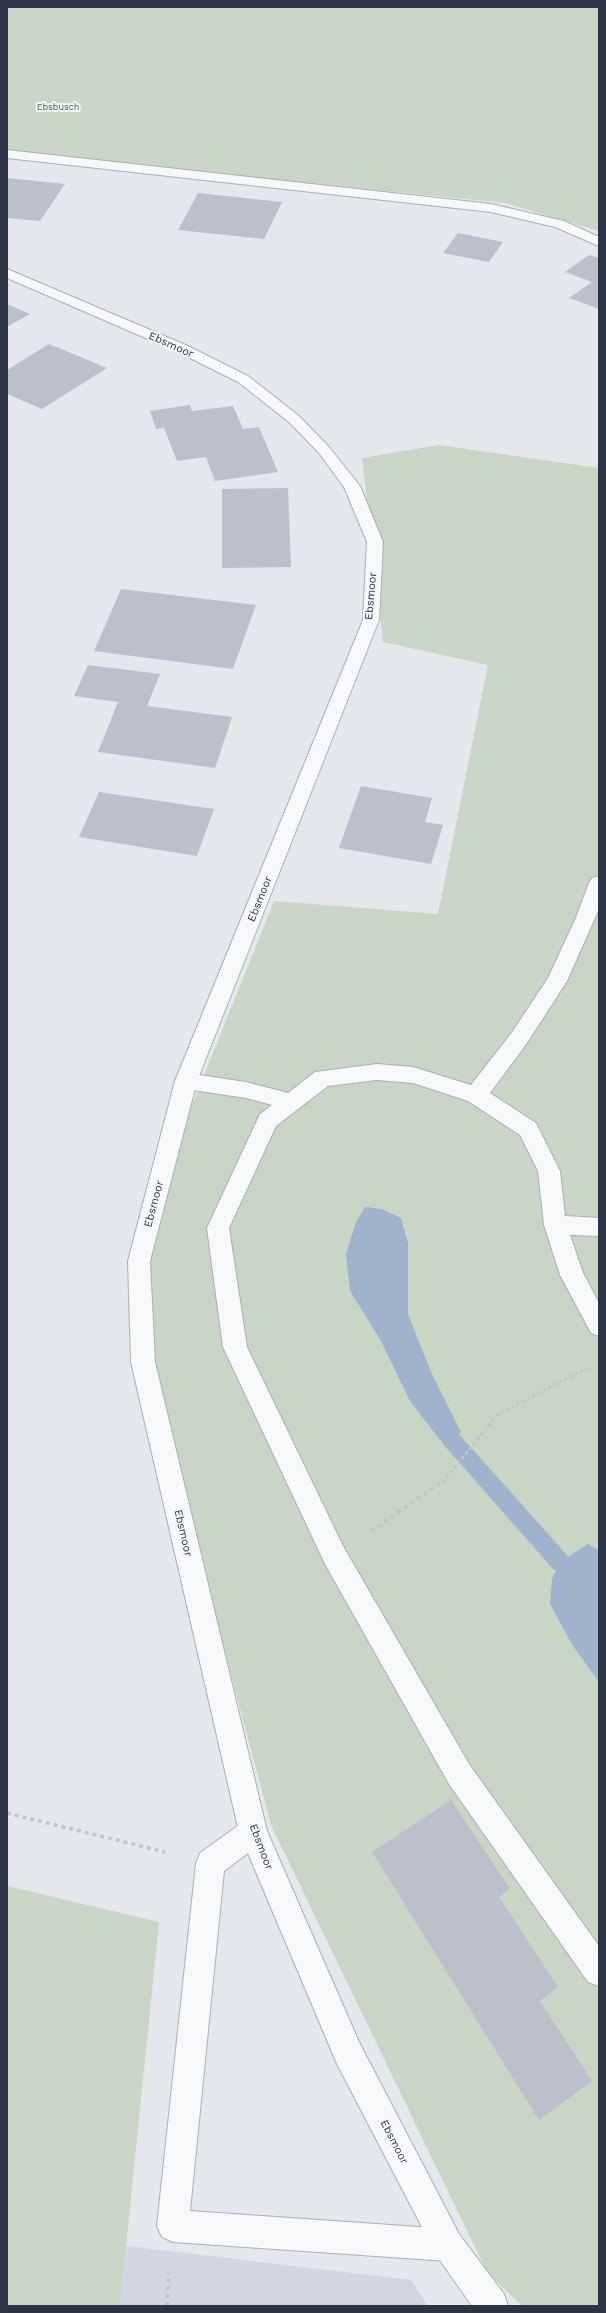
<!DOCTYPE html>
<style>
body{margin:0}
#map{position:relative;width:606px;height:2313px;overflow:hidden;background:#e4e7ec;font-family:"Work Sans",sans-serif}
canvas{display:block}
.frame{position:absolute;inset:0;border:8px solid #2b3445;pointer-events:none}
</style>
<div id="map">
<canvas width="606" height="2313"></canvas>
<div class="frame"></div>
</div>
<script>
const context = document.querySelector('canvas').getContext('2d');
context.lineJoin = 'round';
function paint(path, color) {
  context.fillStyle = color;
  context.fill(path, 'evenodd');
}
function shape(rows) {
  const path = new Path2D();
  for (const r of rows) {
    path.moveTo(r[0], r[1]);
    for (let i = 2; i < r.length; i += 2) path.lineTo(r[i], r[i + 1]);
  }
  return path;
}
function stroke(path, color, width, dash) {
  context.strokeStyle = color;
  context.lineWidth = width;
  context.lineCap = dash ? 'butt' : 'round';
  context.setLineDash(dash || []);
  context.stroke(path);
}
function label(font, color, halo, rows, align = 'center') {
  context.font = font + ' "Work Sans",sans-serif';
  context.lineWidth = 4;
  context.setLineDash([]);
  context.textBaseline = 'middle';
  context.strokeStyle = halo;
  context.fillStyle = color;
  for (const [text, x, y, turn = 0] of rows) {
    context.save();
    context.translate(x, y);
    context.rotate((+turn || 0) * Math.PI / 180);
    context.textAlign = isNaN(turn) ? turn : align;
    if (halo) context.strokeText(text, 0, 0);
    context.fillText(text, 0, 0);
    context.restore();
  }
}
const built = shape([
 [126,2246,411,2280,428,2306,120,2306]
]);
const green = shape([
 [7,7,599,7,599,231,505,203,7,152],
 [439,445,599,468,599,2306,522,2306,487,2272,271,1825,187,1509,129,1262,274,901,438,914,488,665,383,642,362,458],
 [7,1886,159,1922,120,2306,7,2306]
]);
const water = shape([
 [365,1207,382,1209,401,1218,408,1243,408,1314,431,1372,461,1432,450,1438,440,1440,410,1401,380,1339,350,1291,346,1254,356,1222],
 [588,1544,599,1550,599,1682,573,1646,550,1604,552,1579,560,1562]
]);
const stream = shape([
 [450,1429,457,1432,567,1555,570,1562,567,1569,560,1571,553,1569,443,1444,440,1438,443,1432,450,1429]
]);
const building = shape([
 [7,178,65,184,40,221,7,218],
 [198,193,282,202,264,239,178,230],
 [458,233,503,242,489,262,443,253],
 [589,255,599,258,599,309,569,298,592,282,565,272],
 [7,304,30,314,7,327],
 [49,344,107,368,42,409,7,394,7,370],
 [190,405,192,411,233,406,243,429,259,427,278,472,215,481,206,457,177,461,164,428,156,429,150,411],
 [288,488,291,567,222,568,222,489],
 [121,589,256,605,233,669,94,651],
 [88,665,160,674,147,706,232,717,215,768,98,752,118,702,74,696],
 [361,786,432,798,425,822,443,825,431,864,339,848],
 [99,792,214,809,197,856,79,837],
 [451,1800,510,1889,499,1897,558,1987,540,2001,592,2081,539,2120,372,1852]
]);
const pathFar1 = shape([
 [443,1482,498,1414,589,1367]
]);
const path = shape([
 [371,1531,443,1481],
 [7,1813,165,1852],
 [167,2306,169,2273]
]);
const service = shape([
 [7,150,491,204,564,221,599,237,599,246,555,227,491,212,7,158,7,150],
 [599,876,599,909,567,981,527,1043,490,1093,536,1123,560,1171,565,1216,599,1218,599,1236,570,1235,583,1273,599,1303,599,1336,591,1333,560,1275,544,1225,538,1171,520,1135,468,1101,413,1083,377,1080,328,1086,276,1126,229,1228,247,1347,343,1546,469,1764,599,1946,599,1986,588,1982,449,1784,325,1564,223,1347,207,1228,260,1114,272,1105,246,1098,186,1089,178,1087,175,1081,178,1075,186,1073,246,1082,288,1093,315,1072,377,1064,413,1067,471,1085,513,1031,548,978,575,920,589,883,592,878,599,876],
 [253,1818,263,1822,267,1832,263,1842,224,1871,190,2211,448,2229,459,2234,464,2245,459,2256,448,2261,173,2242,162,2237,157,2226,196,1863,200,1853,243,1822,253,1818]
]);
const minor = shape([
 [7,269,188,346,248,376,299,416,329,447,360,486,383,542,379,620,197,1081,150,1261,155,1362,267,1831,359,2042,459,2234,504,2294,508,2306,472,2306,437,2256,337,2064,239,1832,131,1362,128,1261,175,1081,363,620,367,542,344,487,319,453,289,422,238,382,178,352,7,278,7,269]
]);
const farParknames = [
 ["Ebsbusch",58,107]
];
const streetNames = [
 ["Ebsmoor",171,345,24],
 ["Ebsmoor",371,596,-85],
 ["Ebsmoor",260,899,-68],
 ["Ebsmoor",154,1204,-75],
 ["Ebsmoor",183,1533,77],
 ["Ebsmoor",261,1847,69],
 ["Ebsmoor",394,2142,63]
];
paint(built, '#d2d6de');
paint(green, '#c9d6c5');
paint(water, '#9fb4cc');
paint(stream, '#9fb4cc');
paint(building, '#bbc0ca');
stroke(service, '#a9aeb7', 2);
stroke(minor, '#a9aeb7', 2);
stroke(pathFar1, '#c2c5cb', 2.5, [3, 3]);
stroke(path, '#c2c5cb', 3.5, [4, 4]);
paint(service, '#f7f8fa');
paint(minor, '#f7f8fa');
label('9px', '#3f6138', '#f4f6f9', farParknames);
label('11px', '#2b3445', '#f4f6f9', streetNames);
</script>
